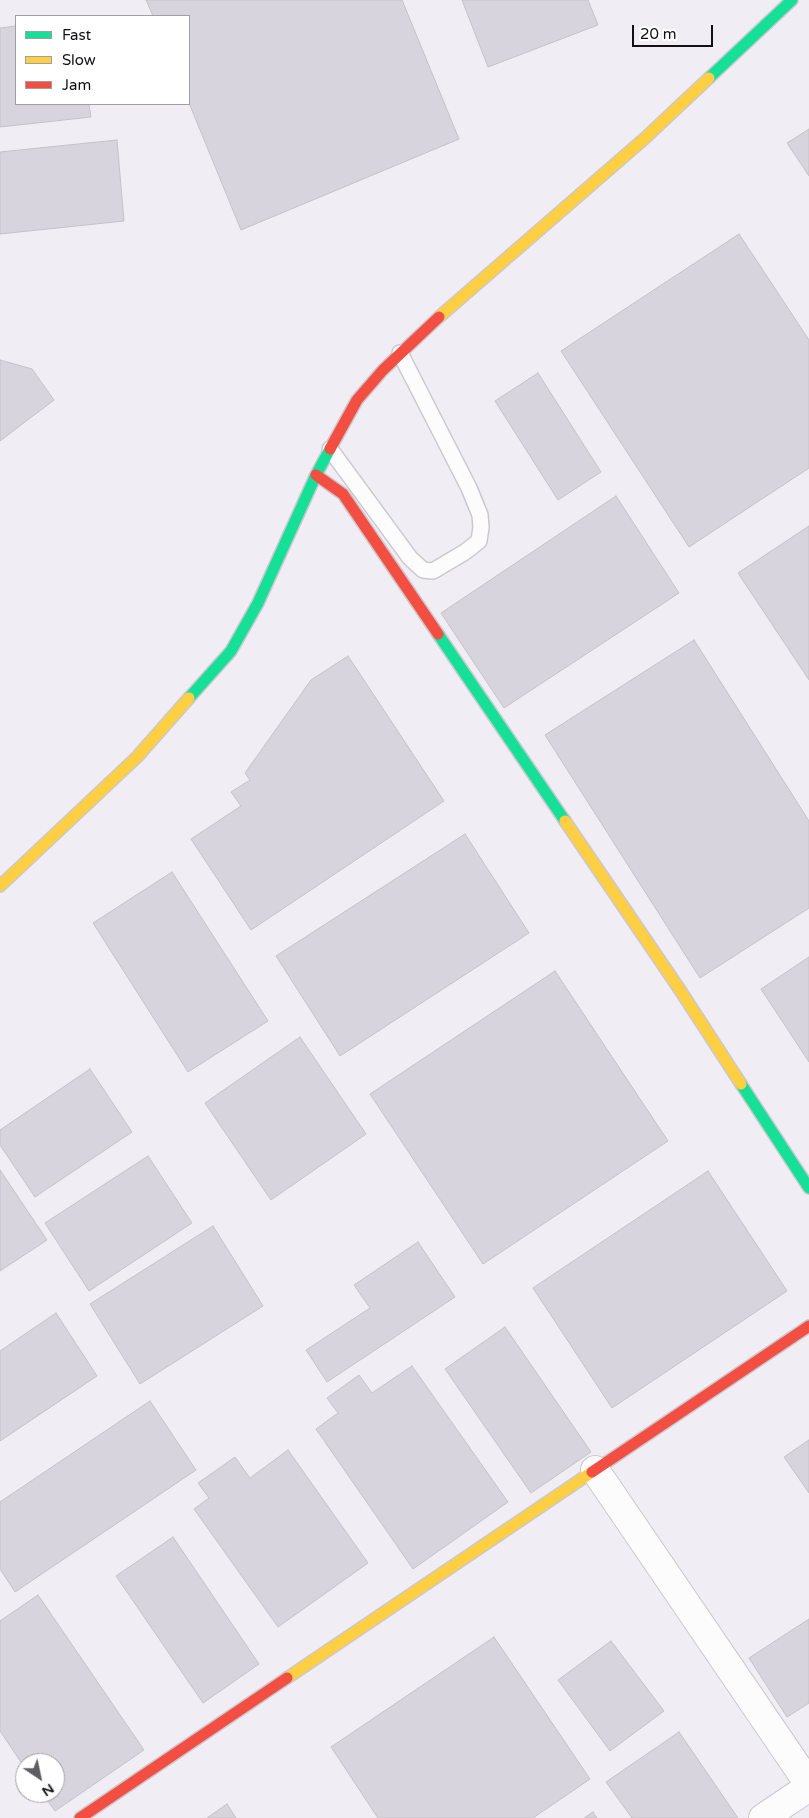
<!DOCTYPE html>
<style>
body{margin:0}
#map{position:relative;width:809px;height:1818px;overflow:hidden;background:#f0edf4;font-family:"Varela Round",sans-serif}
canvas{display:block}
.legend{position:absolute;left:15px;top:15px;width:175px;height:90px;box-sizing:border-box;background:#fff;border:1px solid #a09fa1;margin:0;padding:6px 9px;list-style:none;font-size:15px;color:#111014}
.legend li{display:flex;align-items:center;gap:10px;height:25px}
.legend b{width:25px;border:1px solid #a09fa1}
.north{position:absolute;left:15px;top:1753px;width:50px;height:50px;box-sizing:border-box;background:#fff;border:1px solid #a09fa1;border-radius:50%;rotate:146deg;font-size:14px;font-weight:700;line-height:20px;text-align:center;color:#111014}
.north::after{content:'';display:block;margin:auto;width:18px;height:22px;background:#5f5d62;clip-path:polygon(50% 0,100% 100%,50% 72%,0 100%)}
.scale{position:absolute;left:632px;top:25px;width:81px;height:22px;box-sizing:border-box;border:2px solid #111014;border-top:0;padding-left:6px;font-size:15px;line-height:18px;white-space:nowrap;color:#111014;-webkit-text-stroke:4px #fff;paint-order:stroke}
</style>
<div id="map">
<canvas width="809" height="1818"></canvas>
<ul class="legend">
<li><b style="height:6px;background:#16e098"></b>Fast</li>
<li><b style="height:6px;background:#ffcf43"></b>Slow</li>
<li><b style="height:6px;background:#f24e42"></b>Jam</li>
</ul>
<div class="north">N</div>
<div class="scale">20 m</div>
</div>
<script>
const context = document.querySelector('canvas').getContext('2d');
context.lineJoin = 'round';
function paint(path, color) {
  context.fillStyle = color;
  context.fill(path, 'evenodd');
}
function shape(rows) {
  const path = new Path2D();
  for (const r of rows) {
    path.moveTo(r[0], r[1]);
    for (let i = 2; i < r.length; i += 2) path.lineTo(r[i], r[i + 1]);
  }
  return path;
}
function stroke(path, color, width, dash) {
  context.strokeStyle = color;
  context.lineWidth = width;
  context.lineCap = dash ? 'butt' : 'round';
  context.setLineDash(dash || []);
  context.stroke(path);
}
const building = shape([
 [146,0,402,0,459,139,241,230,189,103,189,16,153,16,146,0],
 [462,0,588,0,598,25,488,67,462,0],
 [16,26,16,104,89,104,91,117,0,127,0,28,16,26],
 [809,129,809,176,787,143,809,129],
 [117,140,124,221,0,234,0,152,117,140],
 [739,234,809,340,809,468,689,547,561,351,739,234],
 [0,360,32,369,54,400,0,441,0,360],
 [538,373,601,472,558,500,495,401,538,373],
 [616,496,679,593,504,708,441,613,616,496],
 [809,526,809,680,738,573,809,526],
 [694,640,809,821,809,908,700,978,545,735,694,640],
 [348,656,444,801,251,930,191,839,241,806,231,792,250,780,245,773,311,680,348,656],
 [465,834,529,933,340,1056,276,956,465,834],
 [172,872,268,1021,188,1072,93,923,172,872],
 [809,957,809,1062,761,989,809,957],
 [555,971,668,1141,483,1264,370,1094,555,971],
 [300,1037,366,1134,271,1200,205,1103,300,1037],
 [90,1069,132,1132,35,1197,0,1145,0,1130,90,1069],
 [148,1156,192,1223,89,1291,45,1223,148,1156],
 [0,1170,47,1240,0,1271,0,1170],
 [708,1171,787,1291,612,1408,533,1288,708,1171],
 [213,1226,263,1306,140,1384,90,1304,213,1226],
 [418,1242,455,1297,327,1382,306,1350,370,1308,354,1285,418,1242],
 [56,1313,97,1376,0,1441,0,1351,56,1313],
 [505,1327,591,1452,531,1493,445,1369,505,1327],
 [412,1366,508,1502,413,1569,316,1429,338,1413,327,1398,359,1375,372,1393,412,1366],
 [150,1401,196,1470,15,1592,0,1569,0,1502,150,1401],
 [809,1440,809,1493,784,1457,809,1440],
 [288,1450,368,1563,278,1627,194,1509,209,1498,198,1483,235,1457,250,1478,288,1450],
 [173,1537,259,1664,203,1703,116,1576,173,1537],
 [38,1595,144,1750,55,1811,42,1793,55,1793,55,1763,25,1763,25,1768,0,1731,0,1621,38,1595],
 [809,1619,809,1703,787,1717,749,1658,809,1619],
 [494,1637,590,1779,533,1818,378,1818,331,1747,494,1637],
 [611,1641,664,1711,610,1751,558,1680,611,1641],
 [679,1732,738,1818,632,1818,606,1782,679,1732],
 [227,1804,236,1818,207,1818,227,1804],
 [593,1812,597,1818,584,1818,593,1812]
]);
const lane = shape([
 [330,449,410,558,423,570,433,571,465,552,479,541,481,527,480,515,469,488,400,353]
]);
const street = shape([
 [595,1470,809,1784],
 [763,1818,809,1787]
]);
const fast = shape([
 [709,78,792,0],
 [438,634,565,821],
 [189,698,231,651,258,603,316,475,330,449],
 [741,1084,809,1188]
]);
const slow = shape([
 [439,317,644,139,709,78],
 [565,821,680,990,741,1084],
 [0,886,137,757,189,698],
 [287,1678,592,1472]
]);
const jam = shape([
 [330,449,357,400,383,370,439,317],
 [316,475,343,494,438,634],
 [592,1472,809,1326],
 [80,1818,287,1678]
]);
paint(building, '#d8d4de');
stroke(building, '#c4c2c7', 1);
stroke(lane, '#cbc8ce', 18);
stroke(street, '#cbc8ce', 30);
stroke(fast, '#cbc8ce', 14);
stroke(slow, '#cbc8ce', 14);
stroke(jam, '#cbc8ce', 14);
stroke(lane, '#fdfcfd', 15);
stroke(street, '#fdfcfd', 28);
stroke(fast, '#16e098', 11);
stroke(slow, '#ffcf43', 11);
stroke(jam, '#f24e42', 11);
</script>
